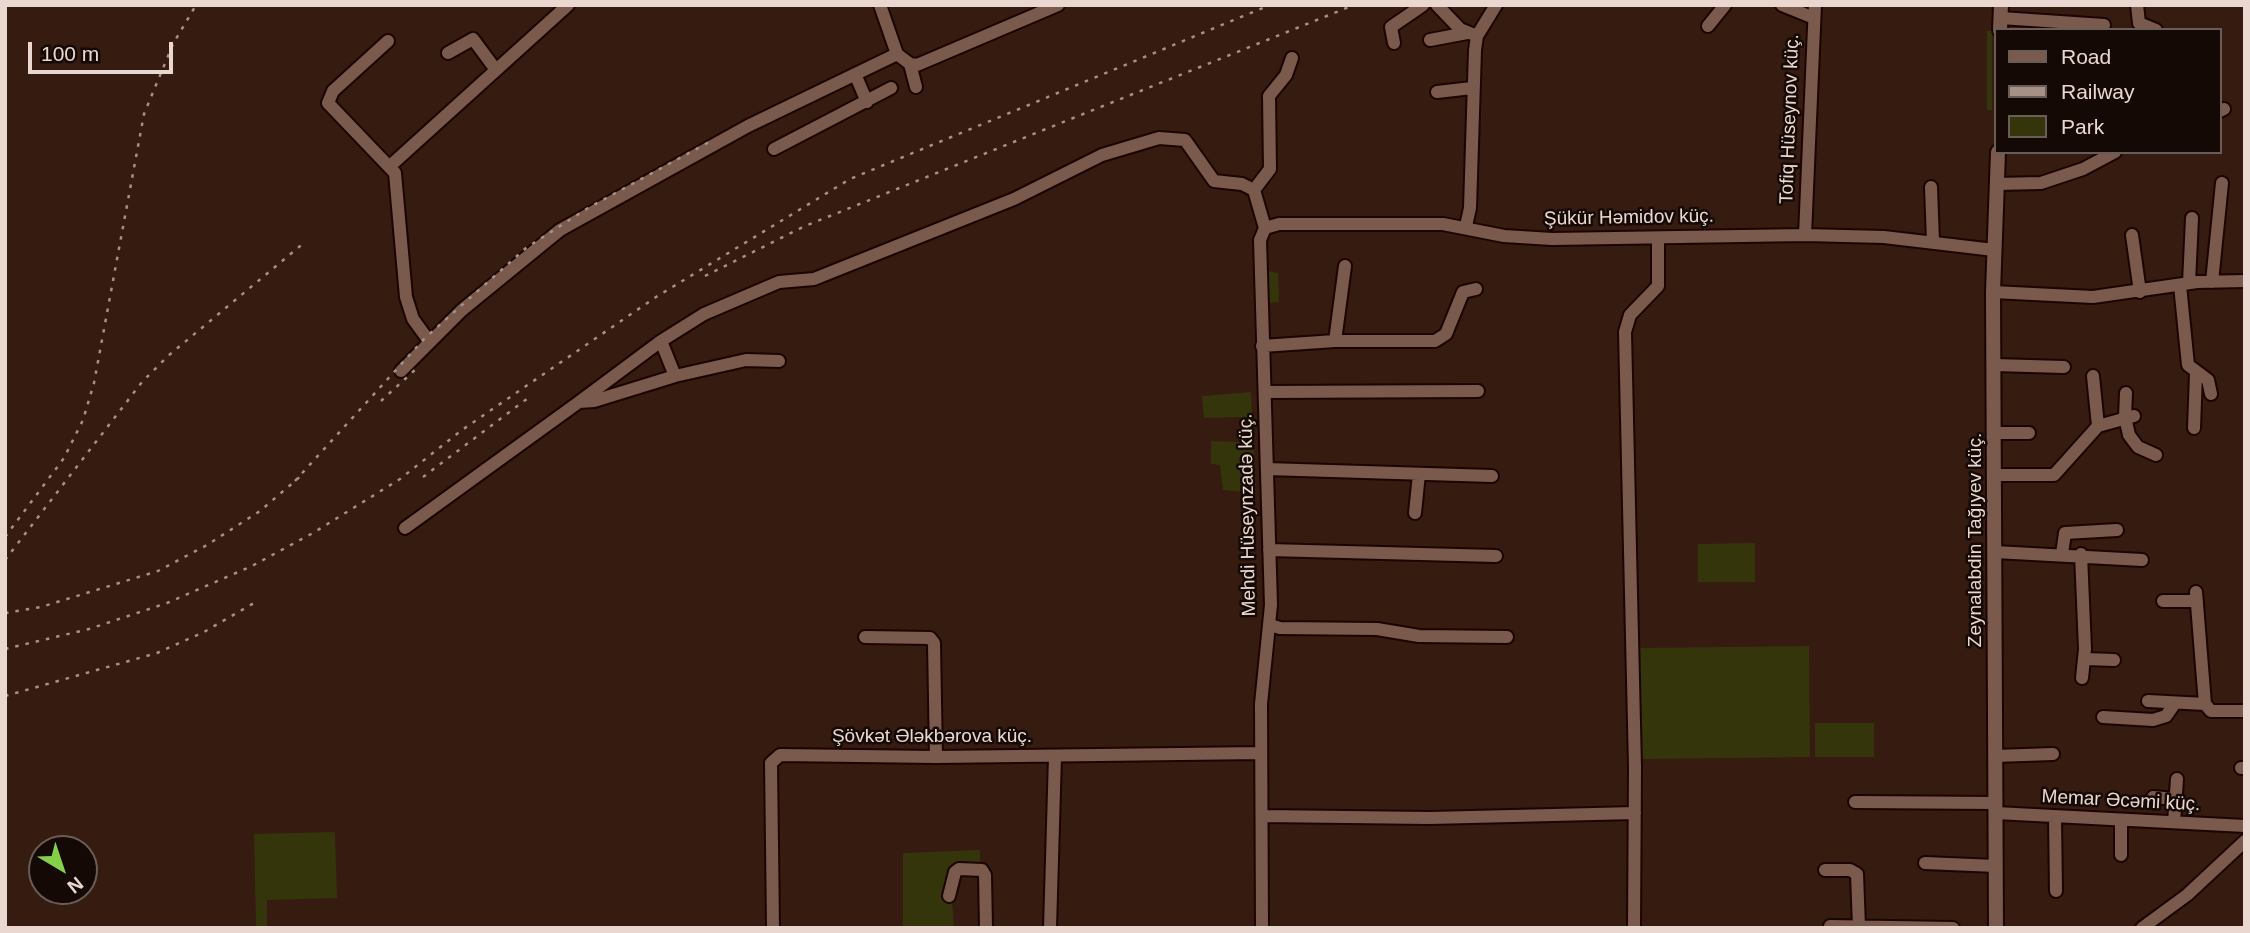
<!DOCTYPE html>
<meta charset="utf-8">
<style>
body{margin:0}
#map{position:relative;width:2250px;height:933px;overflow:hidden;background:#361b10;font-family:Helvetica,sans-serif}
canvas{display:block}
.frame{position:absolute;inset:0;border:7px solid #ead8d0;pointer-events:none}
.legend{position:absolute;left:1994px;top:28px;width:228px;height:126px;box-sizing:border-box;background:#150905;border:2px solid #6a5c56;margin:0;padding:9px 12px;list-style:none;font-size:21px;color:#ead8d0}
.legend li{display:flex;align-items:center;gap:14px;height:35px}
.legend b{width:35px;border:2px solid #6a5c56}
.north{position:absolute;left:28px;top:835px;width:70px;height:70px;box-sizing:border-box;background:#150905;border:2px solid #6a5c56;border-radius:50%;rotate:141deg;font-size:19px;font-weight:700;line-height:28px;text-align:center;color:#ead8d0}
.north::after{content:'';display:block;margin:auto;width:24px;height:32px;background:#86cf4b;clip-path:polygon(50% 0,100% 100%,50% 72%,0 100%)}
.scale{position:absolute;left:28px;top:42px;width:145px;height:32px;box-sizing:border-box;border:4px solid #ead8d0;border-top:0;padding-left:9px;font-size:21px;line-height:24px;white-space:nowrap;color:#ead8d0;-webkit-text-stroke:5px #150905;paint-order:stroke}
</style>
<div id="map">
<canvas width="2250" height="933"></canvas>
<div class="frame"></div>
<ul class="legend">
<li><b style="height:9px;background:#795a4d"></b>Road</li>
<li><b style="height:9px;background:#a69187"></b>Railway</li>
<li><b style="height:19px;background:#34350b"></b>Park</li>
</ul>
<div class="north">N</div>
<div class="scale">100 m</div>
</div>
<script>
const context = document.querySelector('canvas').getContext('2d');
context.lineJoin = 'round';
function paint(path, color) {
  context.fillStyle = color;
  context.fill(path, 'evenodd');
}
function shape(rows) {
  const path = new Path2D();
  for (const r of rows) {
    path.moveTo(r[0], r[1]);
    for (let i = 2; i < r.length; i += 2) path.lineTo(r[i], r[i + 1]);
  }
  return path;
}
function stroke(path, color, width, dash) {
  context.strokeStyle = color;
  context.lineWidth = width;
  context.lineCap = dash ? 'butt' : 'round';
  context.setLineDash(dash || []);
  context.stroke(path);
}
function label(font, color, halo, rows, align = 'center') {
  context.font = font + ' Helvetica,sans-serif';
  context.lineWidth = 5;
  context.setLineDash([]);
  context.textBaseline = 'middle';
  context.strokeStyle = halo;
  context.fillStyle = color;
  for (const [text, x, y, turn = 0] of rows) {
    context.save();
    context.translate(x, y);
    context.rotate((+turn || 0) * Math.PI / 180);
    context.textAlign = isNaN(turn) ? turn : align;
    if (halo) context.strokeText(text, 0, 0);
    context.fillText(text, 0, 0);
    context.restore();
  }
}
const green = shape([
 [1987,31,1992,31,1992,110,1987,110],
 [1268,271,1278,273,1279,302,1269,303],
 [1251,392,1256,493,1223,490,1220,465,1211,464,1211,441,1240,442,1241,417,1204,418,1202,396],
 [1755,543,1755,582,1698,582,1698,544],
 [1809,646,1810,757,1641,759,1640,648],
 [1815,723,1874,723,1874,757,1815,757],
 [335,832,337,898,267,900,267,928,256,928,254,834],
 [980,850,980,873,950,875,954,928,903,928,903,853]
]);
const minor = shape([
 [880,5,897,54,910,64,917,65,1058,5],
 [1437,5,1460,29,1477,36],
 [1782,5,1814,18],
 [2137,5,2139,23,2156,30],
 [2001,18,2104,25],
 [1708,26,1725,5],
 [1430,40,1467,33],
 [388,41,333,91,328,103,395,173,406,297,413,319,429,341],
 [1394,43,1391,27,1423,5],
 [448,53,473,39,496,70],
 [910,64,916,87],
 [855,74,867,102],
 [1437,92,1472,88],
 [2220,111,2224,109],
 [774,149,891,88],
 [390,166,568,5],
 [1996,184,2041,183,2083,169,2115,152],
 [1931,187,1933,242],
 [1254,190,1270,169,1269,96,1286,75,1292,58],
 [1466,226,1470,208,1475,50,1477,36,1496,5],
 [1265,228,1279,224,1443,224,1504,236,1552,239,1805,235,1884,237,1994,250],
 [1805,235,1815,5],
 [2132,235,2140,292],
 [2212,282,2222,183],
 [2189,283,2192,218],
 [2180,285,2188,365,2208,380,2211,394],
 [1993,292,2093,297,2197,282,2245,281],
 [661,341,675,376],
 [1335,341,1345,266],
 [1262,346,1335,341,1435,341,1446,334,1463,292,1476,289],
 [1994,365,2064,367],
 [401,371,462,310,560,230,748,126,897,54],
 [2093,376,2098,426],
 [1265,392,1478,391],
 [2126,393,2125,417,2129,435,2138,447,2156,455],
 [579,402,661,341,704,314,779,282,814,279,1014,199,1102,155,1159,138,1185,140,1214,181,1242,184,1254,190,1265,228],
 [2194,428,2196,373],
 [1994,433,2029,433],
 [1267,469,1492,476],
 [1995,475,2054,475,2098,426,2134,416],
 [1415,513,1419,474],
 [405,528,579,402,594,401,675,376,746,360,779,361],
 [1269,550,1496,556],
 [1995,552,2142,560],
 [2062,554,2065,533,2117,530],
 [2081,554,2085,649,2082,678],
 [2196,592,2205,704],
 [2163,601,2197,601],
 [1270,625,1280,628,1377,629,1419,636,1507,637],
 [865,637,930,638,934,643,936,757],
 [2085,659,2114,660],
 [2148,701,2205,704,2211,711,2245,711],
 [2103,717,2153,720,2166,716,2175,703],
 [1995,756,2053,754],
 [2241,768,2245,768],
 [2153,797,2175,799],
 [1855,802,1996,803],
 [1996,813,2245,826],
 [1262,816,1430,818,1635,813],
 [2055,818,2056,891],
 [2174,822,2177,779],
 [2121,855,2121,820],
 [1925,863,1996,866],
 [1825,870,1850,870,1857,874,1859,927],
 [949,896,955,872,959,869,982,870,985,875,986,928],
 [1830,926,1953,928],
 [773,928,771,763,780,755,936,757,1261,753],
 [1050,928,1055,756],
 [1262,928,1261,704,1271,605,1260,240,1265,228],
 [1634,928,1635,767,1625,332,1630,315,1658,286,1658,238],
 [2142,928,2187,895,2245,841]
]);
const tertiary = shape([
 [2000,30,2001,5],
 [1996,928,1993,292,1998,152]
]);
const rail = shape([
 [705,276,805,226,1354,5],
 [381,401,417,368],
 [423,477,532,395],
 [295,481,425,338,526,248,588,208,711,141],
 [5,537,64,458,83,420,94,383,144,114,173,44,196,5],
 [5,560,142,382,168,356,305,242],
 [5,613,41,607,158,571,207,545,260,511,302,475],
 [5,649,89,629,167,603,252,566,313,533,400,479,462,430,656,297,850,179,1270,5],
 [5,696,157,653,204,632,254,603]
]);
const streetNames = [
 ["Tofiq Hüseynov küç.",1790,119,-88],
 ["Şükür Həmidov küç.",1629,218,-1],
 ["Mehdi Hüseynzadə küç.",1248,515,-91],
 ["Zeynalabdin Tağıyev küç.",1976,540,-90],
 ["Şövkət Ələkbərova küç.",932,737],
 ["Memar Əcəmi küç.",2121,801,3]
];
paint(green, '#34350b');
stroke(minor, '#1c0500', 16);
stroke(tertiary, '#1c0500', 18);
stroke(minor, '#795a4d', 12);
stroke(tertiary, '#795a4d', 14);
stroke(rail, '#a69187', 2.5, [3.5, 7]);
label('19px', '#ead8d0', '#150905', streetNames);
</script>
